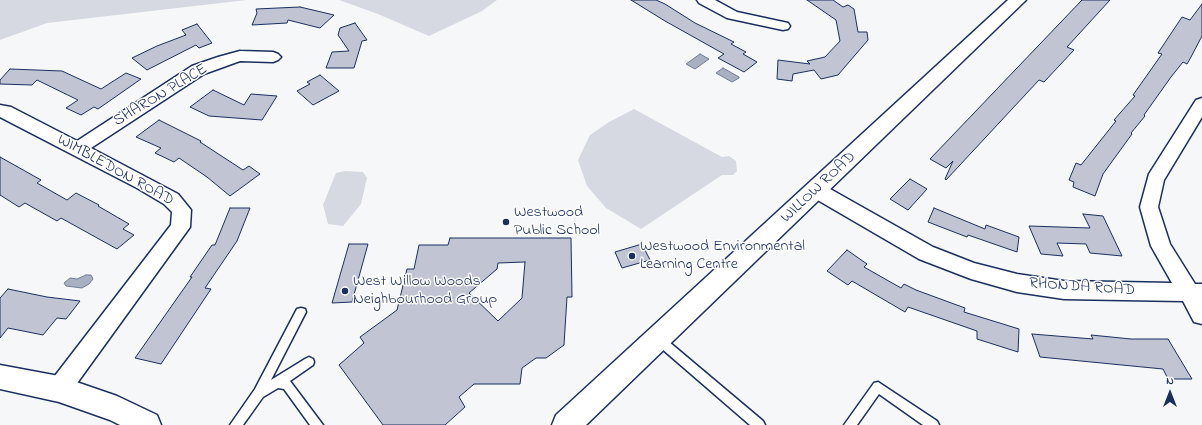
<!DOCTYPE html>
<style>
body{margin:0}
#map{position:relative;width:1202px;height:425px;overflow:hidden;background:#f6f7f9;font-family:"Indie Flower",sans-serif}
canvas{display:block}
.north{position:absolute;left:1150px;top:373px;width:40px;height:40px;-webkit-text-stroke:3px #fff;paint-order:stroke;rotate:0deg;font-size:11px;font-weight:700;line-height:16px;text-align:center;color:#1b2f5e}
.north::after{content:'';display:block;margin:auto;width:14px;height:18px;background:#1b2f5e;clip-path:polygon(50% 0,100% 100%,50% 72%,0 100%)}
</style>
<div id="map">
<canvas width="1202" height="425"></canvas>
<div class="north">N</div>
</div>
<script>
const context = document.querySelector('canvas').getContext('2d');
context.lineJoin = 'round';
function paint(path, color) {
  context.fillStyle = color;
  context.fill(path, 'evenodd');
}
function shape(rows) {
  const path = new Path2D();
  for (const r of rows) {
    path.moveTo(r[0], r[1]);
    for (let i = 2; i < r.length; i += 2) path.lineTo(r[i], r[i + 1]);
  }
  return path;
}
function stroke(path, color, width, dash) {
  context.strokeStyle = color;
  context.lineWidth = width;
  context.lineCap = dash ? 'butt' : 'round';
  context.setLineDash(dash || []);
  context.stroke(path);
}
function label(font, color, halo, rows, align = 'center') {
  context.font = font + ' "Indie Flower",sans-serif';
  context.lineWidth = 3;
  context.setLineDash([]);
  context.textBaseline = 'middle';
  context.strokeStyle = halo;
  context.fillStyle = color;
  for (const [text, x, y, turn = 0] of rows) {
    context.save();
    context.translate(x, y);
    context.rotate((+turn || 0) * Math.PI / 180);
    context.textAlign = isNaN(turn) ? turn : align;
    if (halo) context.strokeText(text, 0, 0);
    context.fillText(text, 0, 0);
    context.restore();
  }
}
const green = shape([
 [0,0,247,0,47,23,0,40],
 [339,0,497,0,482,11,429,36,378,14],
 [634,109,722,157,729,156,736,161,737,171,733,175,722,175,641,229,606,208,587,186,578,160,590,135,609,122],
 [345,171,363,172,367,178,361,204,343,226,328,224,323,205,336,173]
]);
const water = shape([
 [700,54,709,59,695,69,686,64,700,54],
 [723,68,739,77,739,78,732,82,716,73,723,68],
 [86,275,91,275,93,279,89,284,82,288,66,286,64,283,70,278,77,279,86,275]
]);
const building = shape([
 [631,0,656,0,665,4,695,23,734,42,731,44,746,52,743,54,757,62,744,72,718,58,724,54,665,21,631,0],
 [807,0,833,0,843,7,848,5,854,9,858,32,867,32,868,40,838,75,821,79,814,70,793,74,792,81,777,79,778,60,810,64,807,61,825,57,840,41,836,20,807,0],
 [1082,0,1110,0,1067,47,1074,50,1044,82,1039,80,946,180,945,179,953,161,946,168,930,159,1082,0],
 [1202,4,1202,36,1191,57,1187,64,1183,62,1171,77,1144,115,1145,116,1131,133,1132,134,1103,174,1095,196,1073,187,1074,182,1069,180,1076,163,1081,165,1116,121,1114,120,1135,96,1133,95,1162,54,1158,53,1182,17,1190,20,1202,4],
 [300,7,334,15,320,28,288,20,287,23,252,25,257,13,256,9,300,7],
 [355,23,367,40,362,41,354,68,326,68,332,52,349,51,338,35,340,28,355,23],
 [197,24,212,43,199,48,196,45,147,70,132,58,157,46,186,35,182,30,197,24],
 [10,69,62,71,101,89,126,73,141,79,98,109,94,107,81,115,66,108,78,100,37,80,32,85,0,84,0,80,10,69],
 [320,75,339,91,313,105,297,91,310,84,307,82,320,75],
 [213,90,244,105,251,94,277,96,262,120,209,116,190,107,213,90],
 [159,120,201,141,200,142,243,170,249,166,260,174,230,196,207,177,179,158,174,162,155,153,161,148,136,137,159,120],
 [0,157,41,180,37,183,67,200,76,193,99,205,98,206,129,224,123,229,134,235,117,249,61,218,57,221,25,203,19,207,0,195,0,157],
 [910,179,927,189,908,210,890,199,910,179],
 [230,208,250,208,237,241,205,288,211,289,161,364,135,358,192,277,190,277,212,245,215,245,230,208],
 [934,208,985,229,986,225,1019,237,1017,252,968,235,967,237,928,222,934,208],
 [1083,214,1103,216,1122,256,1090,253,1086,244,1057,243,1063,256,1041,254,1029,226,1090,228,1083,214],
 [450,238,571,238,572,297,567,297,564,345,546,358,536,358,522,368,520,384,474,384,459,397,465,407,445,425,383,425,339,365,364,343,360,337,397,310,407,269,414,269,419,245,448,245,450,238],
 [525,262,522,298,498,321,469,293,497,269,498,263,525,262],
 [349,244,368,244,352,302,332,303,349,244],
 [642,244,650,260,622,268,615,252,642,244],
 [847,250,867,264,864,267,901,288,904,284,916,290,965,308,964,312,1019,329,1018,352,977,339,977,331,908,307,905,312,852,281,848,285,827,271,847,250],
 [8,289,47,297,80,301,66,319,57,318,43,335,8,328,0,338,0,298,8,289],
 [1032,334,1093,339,1091,335,1131,339,1168,339,1192,379,1168,379,1163,369,1040,357,1032,334]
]);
const service = shape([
 [301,308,305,309,306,312,271,380,305,359,309,357,313,359,314,362,313,365,290,381,323,425,310,425,284,389,278,388,263,397,243,425,230,425,255,389,297,309,301,308],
 [658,334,662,336,763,421,765,425,750,425,654,342,653,339,654,336,658,334],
 [878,382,937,421,939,425,923,425,879,394,857,425,844,425,874,383,878,382]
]);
const minor = shape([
 [697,0,715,0,737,12,788,23,790,26,788,29,783,30,727,18,699,3,697,0],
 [240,51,273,52,278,54,281,57,278,60,273,62,240,61,204,74,91,148,178,194,191,210,190,227,67,397,59,400,51,397,47,389,51,381,171,225,172,212,164,204,137,188,0,117,0,105,11,107,77,141,192,66,218,57,240,51],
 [1202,98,1202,117,1164,180,1158,207,1170,244,1195,284,1202,284,1202,324,1194,322,1183,301,1064,299,1017,292,971,279,919,259,809,195,807,190,809,185,816,183,823,185,933,247,974,263,1017,274,1064,281,1172,283,1151,246,1140,207,1149,174,1196,100,1202,98]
]);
const tertiary = shape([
 [0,365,59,376,117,396,157,415,161,425,120,425,110,420,59,402,0,389,0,365]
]);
const secondary = shape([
 [1008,0,1026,0,586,425,552,425,556,415,1008,0]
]);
const markers = [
 [506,222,4,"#1b2f5e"],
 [632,256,4,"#1b2f5e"],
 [345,291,4,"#1b2f5e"]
];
const streetNames = [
 ["SHARON PLACE",161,96,-31],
 ["WIMBLEDON ROAD",115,171,29],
 ["WILLOW ROAD",819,188,-43],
 ["RHONDA ROAD",1082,288,4]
];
const poiNames = [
 ["Westwood",514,213],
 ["Public School",514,231],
 ["Westwood Environmental",640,247],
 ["Learning Centre",640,265],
 ["West Willow Woods",353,282],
 ["Neighbourhood Group",353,300]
];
paint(green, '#d6d9e2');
paint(water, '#a9b0c1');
stroke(water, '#707c99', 1);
paint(building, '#c0c4d3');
stroke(building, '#1b2f5e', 1);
stroke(service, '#1b2f5e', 3);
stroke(minor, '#1b2f5e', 3);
stroke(tertiary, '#1b2f5e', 3);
stroke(secondary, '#1b2f5e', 3);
paint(service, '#fff');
paint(minor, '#fff');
paint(tertiary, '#fff');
paint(secondary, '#fff');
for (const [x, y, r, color] of markers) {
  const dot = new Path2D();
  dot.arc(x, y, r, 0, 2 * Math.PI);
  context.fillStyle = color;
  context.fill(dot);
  stroke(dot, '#fff', 1.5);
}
label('16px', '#1b2f5e', '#fff', streetNames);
label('16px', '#1b2f5e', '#fff', poiNames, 'left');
</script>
